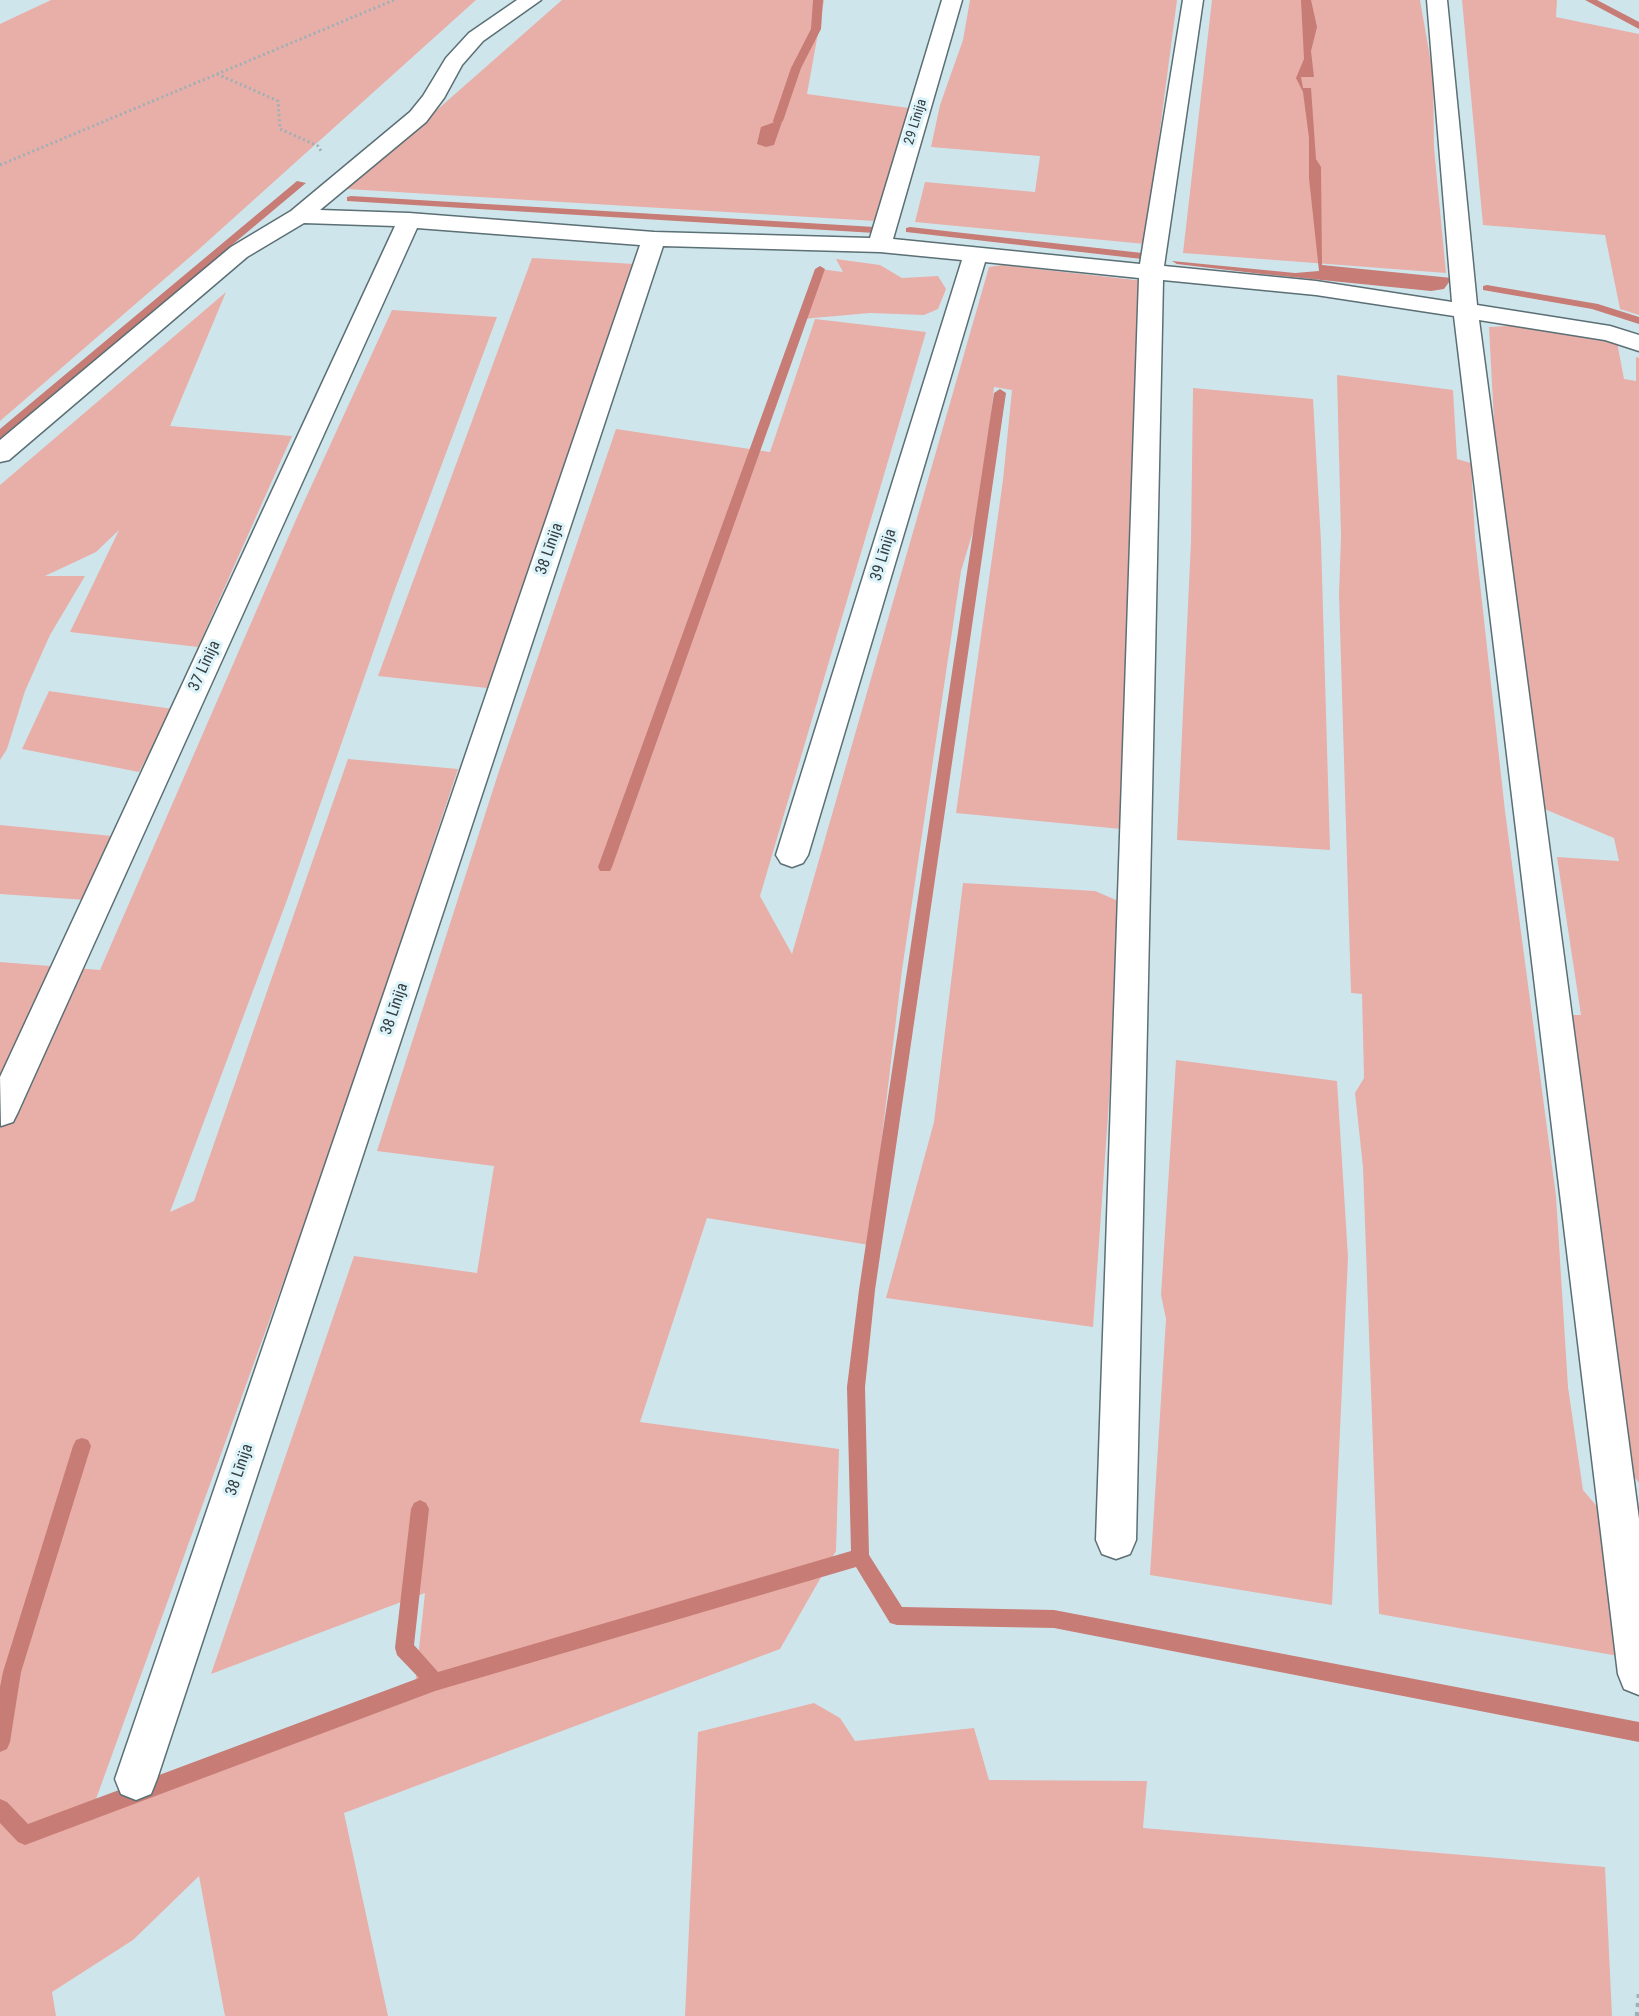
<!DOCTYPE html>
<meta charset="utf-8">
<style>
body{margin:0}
canvas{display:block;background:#cfe5ec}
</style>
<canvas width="1639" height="2016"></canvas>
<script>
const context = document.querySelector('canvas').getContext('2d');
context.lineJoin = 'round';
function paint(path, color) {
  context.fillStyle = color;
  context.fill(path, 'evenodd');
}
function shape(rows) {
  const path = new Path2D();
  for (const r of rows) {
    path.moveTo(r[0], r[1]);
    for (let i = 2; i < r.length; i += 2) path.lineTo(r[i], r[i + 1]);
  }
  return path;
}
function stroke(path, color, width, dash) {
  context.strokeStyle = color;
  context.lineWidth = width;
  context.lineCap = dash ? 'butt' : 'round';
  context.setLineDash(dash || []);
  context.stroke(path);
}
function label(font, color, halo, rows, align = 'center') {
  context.font = font + ' "Roboto Condensed",sans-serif';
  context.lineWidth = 6;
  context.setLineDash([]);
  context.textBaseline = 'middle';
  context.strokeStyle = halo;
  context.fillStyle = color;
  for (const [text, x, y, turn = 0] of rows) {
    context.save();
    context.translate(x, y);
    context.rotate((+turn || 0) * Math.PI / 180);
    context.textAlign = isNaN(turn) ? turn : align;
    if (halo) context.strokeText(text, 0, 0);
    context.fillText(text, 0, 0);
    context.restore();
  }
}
const green = shape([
 [51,0,476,0,198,250,0,421,0,24],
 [562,0,824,0,807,94,909,108,875,221,347,189],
 [970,0,1177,0,1145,244,915,222,925,182,1035,192,1040,156,931,147,940,105,963,40],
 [1212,0,1420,0,1433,74,1434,148,1446,273,1183,253],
 [1462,0,1557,0,1556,17,1639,34,1639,315,1620,309,1605,235,1483,225],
 [532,258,635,264,487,688,378,676],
 [836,259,880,265,902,278,938,276,946,289,938,309,924,315,870,313,802,319,820,269,843,272],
 [1002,265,1144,281,1121,829,956,813,1003,480,1012,390,994,387,982,502,961,571,902,970,869,1245,707,1218,640,1422,839,1449,836,1551,780,1649,344,1813,388,2016,225,2016,199,1876,133,1940,52,1992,56,2016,0,2016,0,962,100,970,298,515,392,310,497,317,394,592,287,900,170,1212,194,1201,348,759,458,769,334,1142,96,1799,414,1695,425,1593,211,1674,354,1256,477,1273,494,1166,377,1151,499,771,616,429,770,452,815,319,926,332,760,896,792,954,989,267],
 [226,292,170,426,292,436,198,647,70,632,119,530,96,552,45,576,85,576,50,635,25,691,7,749,0,760,0,485],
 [1526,325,1617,342,1624,379,1636,381,1636,357,1639,358,1639,1483,1632,1474,1571,1015,1581,1015,1557,857,1619,861,1614,838,1542,808,1496,460,1489,327],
 [1337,375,1453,390,1457,459,1471,463,1475,538,1505,811,1556,1196,1568,1387,1583,1490,1606,1517,1624,1657,1379,1614,1363,1167,1355,1093,1364,1078,1362,994,1351,993,1339,594,1341,536],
 [1193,388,1313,399,1321,542,1330,850,1177,840,1191,541],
 [49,691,173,709,139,772,22,749],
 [0,825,112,836,86,900,0,894],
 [963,883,1095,891,1123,903,1093,1327,886,1298,934,1122],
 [1176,1060,1337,1081,1348,1257,1332,1605,1150,1575,1166,1319,1161,1295],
 [814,1703,840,1718,855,1741,974,1728,989,1780,1147,1781,1143,1828,1605,1867,1612,2016,685,2016,698,1732]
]);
const water = shape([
 [1301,0,1311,0,1317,27,1311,51,1314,77,1301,77,1303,88,1311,88,1316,159,1321,167,1322,265,1452,278,1444,289,1431,291,1262,274,1177,264,1172,261,1295,273,1319,271,1309,178,1309,138,1303,92,1296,78,1304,59],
 [783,119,774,145,766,147,757,144,761,127]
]);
const stream = shape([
 [813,0,823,0,821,29,801,68,783,121,774,123,773,121,791,68,811,29,813,0],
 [1585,0,1597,0,1639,22,1639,29,1585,0],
 [297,181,306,183,0,439,0,429,297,181],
 [351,196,875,227,880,230,875,233,347,201,347,197,351,196],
 [910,227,1142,253,1147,256,1142,259,906,232,906,228,910,227],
 [820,266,825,269,612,867,610,871,600,871,598,867,815,269,820,266],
 [1487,285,1598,304,1639,317,1639,324,1592,309,1483,290,1483,286,1487,285],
 [1000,389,1006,393,875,1290,865,1387,869,1555,902,1607,1054,1610,1639,1722,1639,1742,1054,1628,897,1625,890,1623,856,1567,435,1691,25,1845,18,1842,0,1823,0,1799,7,1802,28,1824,419,1678,397,1655,395,1648,411,1509,414,1503,420,1500,426,1503,429,1509,414,1645,438,1672,851,1551,847,1387,859,1290,994,393,1000,389],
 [82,1438,88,1440,91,1446,21,1672,10,1742,7,1749,0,1752,0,1687,3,1672,73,1446,76,1440,82,1438]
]);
const pathFar1 = shape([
 [217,74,278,101,280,129,318,146,321,151],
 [0,165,394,0]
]);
const path = shape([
 [1637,2016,1639,1993]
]);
const minor = shape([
 [517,0,541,0,483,41,462,65,444,98,426,122,320,210,409,213,654,232,870,238,942,0,962,0,893,239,1140,264,1183,0,1203,0,1164,266,1316,281,1452,302,1427,0,1447,0,1477,305,1610,326,1639,335,1639,351,1605,340,1479,320,1639,1519,1639,1695,1624,1689,1618,1674,1454,316,1316,295,1163,280,1136,1540,1130,1554,1116,1559,1102,1554,1096,1540,1139,278,985,262,808,855,803,863,792,867,781,863,776,855,962,260,880,252,663,246,157,1779,151,1794,136,1800,121,1794,115,1779,640,245,417,228,18,1112,13,1122,1,1126,0,1077,395,226,304,223,247,257,9,460,0,462,0,440,231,247,291,211,410,112,423,96,446,58,469,33,517,0]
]);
const farStreetnames = [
 ["29 Līnija",916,122,-73]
];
const streetNames = [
 ["38 Līnija",550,549,-71],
 ["39 Līnija",884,555,-73],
 ["37 Līnija",205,666,-65],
 ["38 Līnija",395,1009,-71],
 ["38 Līnija",240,1470,-71]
];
paint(green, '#e8afa9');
paint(water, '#c77c75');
paint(stream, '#c77c75');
stroke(minor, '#5b6f74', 3);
stroke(pathFar1, '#9eb0b6', 3, [2, 3]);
stroke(path, '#9eb0b6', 4.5, [4, 5]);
paint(minor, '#fff');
label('14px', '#343d40', '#dcf3f9', farStreetnames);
label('16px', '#343d40', '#dcf3f9', streetNames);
</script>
